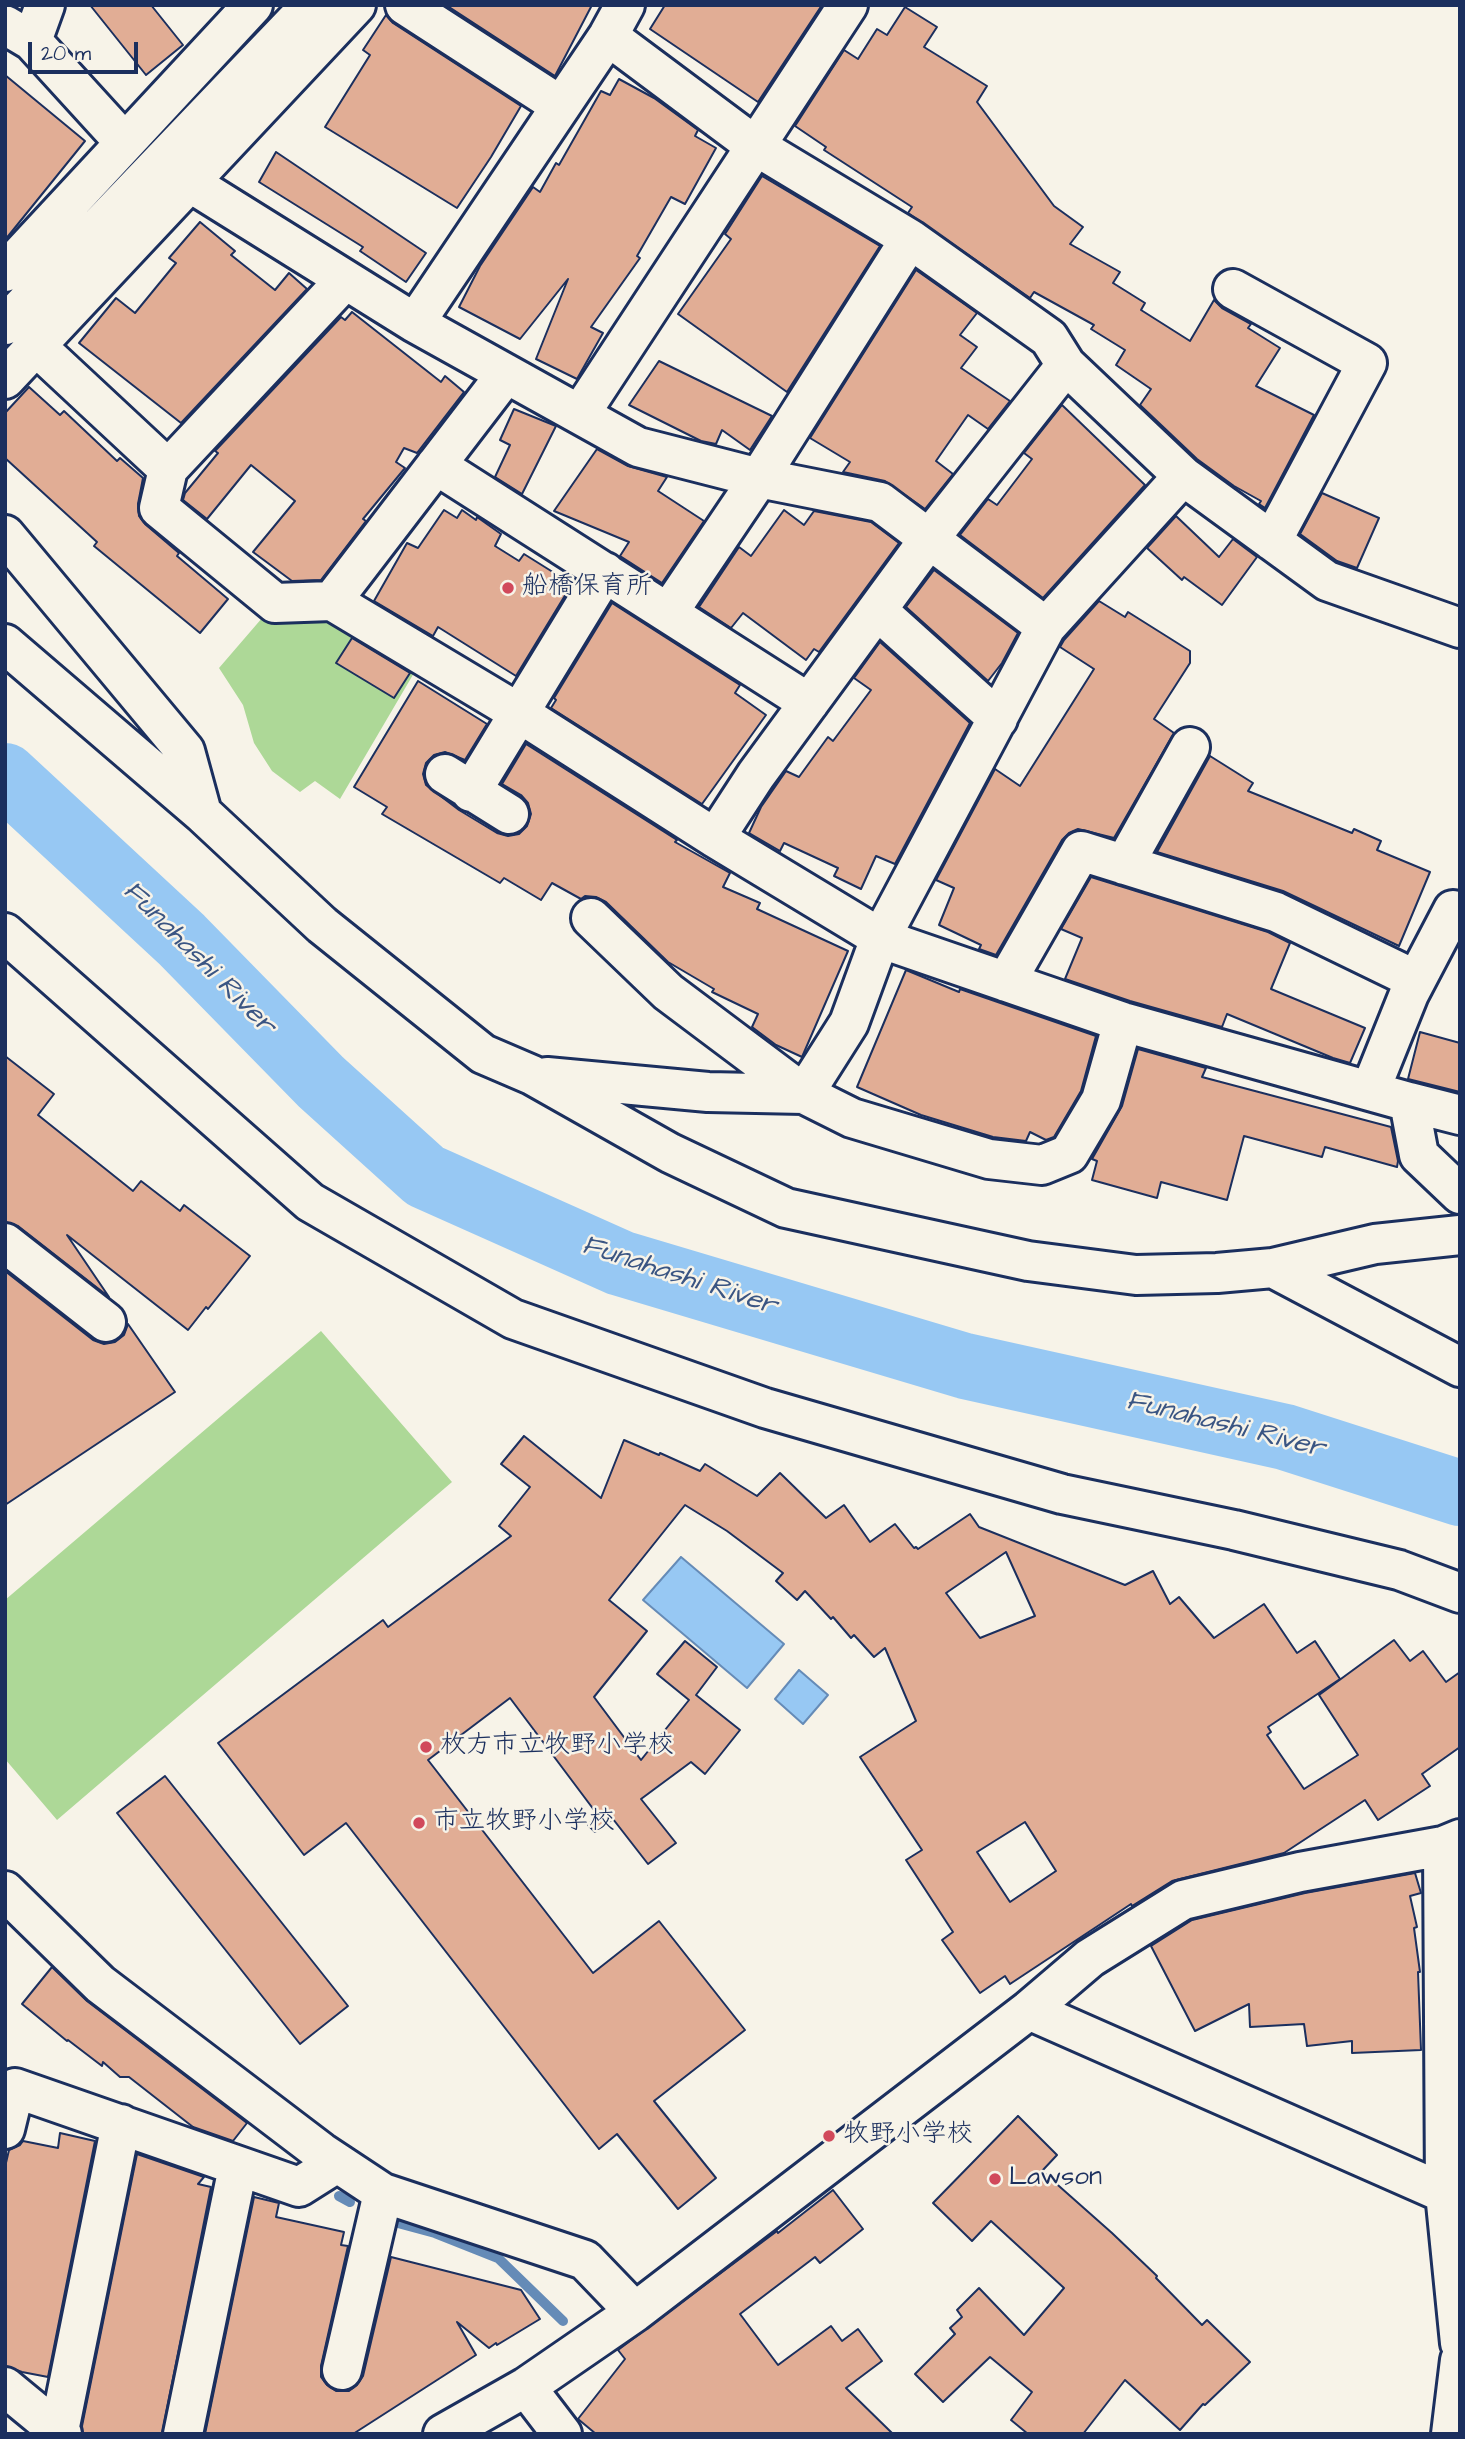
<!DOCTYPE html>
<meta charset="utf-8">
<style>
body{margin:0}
#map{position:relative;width:1465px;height:2439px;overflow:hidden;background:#f7f3e8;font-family:"Architects Daughter",sans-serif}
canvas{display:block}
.frame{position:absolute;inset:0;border:7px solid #1b2f5e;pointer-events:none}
.scale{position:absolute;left:28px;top:42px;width:110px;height:32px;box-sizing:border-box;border:4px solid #1b2f5e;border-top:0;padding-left:9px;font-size:21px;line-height:24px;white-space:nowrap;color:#1b2f5e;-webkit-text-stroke:5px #f7f3e8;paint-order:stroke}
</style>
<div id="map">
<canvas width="1465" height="2439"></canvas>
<div class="frame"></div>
<div class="scale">20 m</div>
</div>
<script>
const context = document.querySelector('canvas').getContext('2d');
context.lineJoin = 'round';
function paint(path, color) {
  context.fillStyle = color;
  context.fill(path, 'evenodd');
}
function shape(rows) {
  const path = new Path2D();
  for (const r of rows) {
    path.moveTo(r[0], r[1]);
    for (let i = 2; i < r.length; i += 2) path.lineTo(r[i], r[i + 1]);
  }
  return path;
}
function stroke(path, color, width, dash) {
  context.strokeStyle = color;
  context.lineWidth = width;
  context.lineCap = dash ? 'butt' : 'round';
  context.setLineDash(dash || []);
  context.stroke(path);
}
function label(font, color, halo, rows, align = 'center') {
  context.font = font + ' "Architects Daughter","Klee One",sans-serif';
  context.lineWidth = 5;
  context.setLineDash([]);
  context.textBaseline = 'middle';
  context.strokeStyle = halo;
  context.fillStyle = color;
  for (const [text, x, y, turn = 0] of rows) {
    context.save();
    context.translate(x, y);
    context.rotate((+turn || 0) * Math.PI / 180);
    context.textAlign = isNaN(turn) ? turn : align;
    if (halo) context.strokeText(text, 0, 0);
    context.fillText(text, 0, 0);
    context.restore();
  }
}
const green = shape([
 [332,601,424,656,340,799,315,781,300,792,272,771,254,743,243,705,219,668,275,603],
 [321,1331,452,1482,57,1820,5,1759,5,1600]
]);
const water = shape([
 [681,1557,784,1644,747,1688,643,1600,681,1557],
 [799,1670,828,1695,803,1724,775,1699,799,1670]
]);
const stream = shape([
 [339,2196,350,2202],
 [383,2219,435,2233,498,2258,563,2321]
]);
const river = shape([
 [5,776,181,939,321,1082,425,1176,620,1263,965,1366,1285,1437,1460,1493]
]);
const building = shape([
 [90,5,151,5,183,45,146,75,90,5],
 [446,5,592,5,555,76,446,5],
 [665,5,822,5,758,102,650,29,665,5],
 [905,7,937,27,924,47,987,86,977,102,1054,206,1083,227,1070,244,1120,272,1113,283,1145,303,1141,310,1190,341,1214,300,1222,308,1251,324,1248,328,1280,348,1256,386,1314,415,1265,508,1259,504,1261,501,1234,486,1197,459,1140,405,1151,389,1116,365,1125,350,1091,329,1094,325,1034,292,1030,298,908,213,912,207,824,150,826,147,795,126,844,50,858,59,877,29,887,35,905,7],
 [386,15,393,23,521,106,491,157,457,208,325,127,370,55,363,50,386,15],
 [5,75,85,141,5,240,5,75],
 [619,79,654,98,698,130,695,136,716,148,685,204,671,197,637,256,640,258,591,327,603,333,577,379,536,359,568,279,520,339,459,307,480,266,533,187,540,192,556,163,559,165,601,91,610,95,619,79],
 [276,152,426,253,406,282,360,251,363,247,259,182,276,152],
 [762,176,880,246,787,392,678,314,731,239,725,234,762,176],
 [200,222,235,251,231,255,275,290,289,273,307,289,181,423,79,343,116,298,135,313,176,263,169,258,200,222],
 [916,270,977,313,960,335,977,347,961,368,1010,401,988,429,968,415,936,461,953,474,925,509,885,481,843,472,850,462,810,438,916,270],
 [352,312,441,382,445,376,464,392,417,453,404,448,396,462,405,468,363,519,366,521,321,580,292,581,253,552,295,501,251,465,207,519,183,500,185,493,218,453,215,451,341,317,345,320,352,312],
 [659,361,772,416,750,450,722,430,716,444,701,441,629,405,659,361],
 [29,387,60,415,64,411,117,461,120,458,143,478,138,504,139,516,145,524,179,553,177,556,228,599,200,633,94,546,97,542,5,458,5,413,29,387],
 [1062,405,1145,485,1043,598,960,535,988,499,997,505,1032,459,1024,453,1062,405],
 [514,409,556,426,522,494,495,477,510,445,500,440,514,409],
 [597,449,628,466,667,477,658,491,704,521,662,583,620,556,629,542,554,511,597,449],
 [1322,493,1379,518,1357,568,1337,561,1300,534,1322,493],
 [444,510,457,518,462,510,476,520,477,517,501,534,495,546,519,561,524,554,572,584,516,676,438,627,433,636,374,601,407,543,418,548,444,510],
 [784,510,804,525,814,511,871,522,899,543,819,652,814,649,806,660,743,613,731,628,699,607,739,547,751,556,784,510],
 [1176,516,1219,557,1233,539,1257,557,1222,605,1184,577,1182,580,1147,548,1176,516],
 [934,570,1018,633,1002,663,988,681,906,607,934,570],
 [1099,601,1125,617,1128,612,1190,651,1190,663,1154,719,1174,733,1114,838,1078,829,1069,833,1062,840,996,955,979,949,981,945,939,925,954,888,936,880,995,769,1020,786,1094,669,1060,647,1064,640,1099,601],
 [612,603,740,685,735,693,766,715,702,804,551,708,556,700,554,698,612,603],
 [352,638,410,673,394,698,336,663,352,638],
 [880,642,970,723,895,864,876,856,861,889,834,876,838,868,784,843,780,851,749,833,761,807,786,771,799,777,828,737,833,741,871,690,854,678,880,642],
 [418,681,487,724,465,760,445,752,434,755,426,763,423,774,426,785,459,810,497,833,508,836,519,834,527,826,531,814,528,803,521,795,502,784,526,744,677,840,675,842,730,873,723,887,760,903,757,909,848,951,802,1057,776,1045,752,1027,758,1014,712,992,714,989,668,962,606,902,596,897,585,896,581,899,552,883,541,900,504,878,500,883,382,814,387,807,354,787,418,681],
 [1210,756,1253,783,1248,791,1352,833,1354,829,1381,841,1377,850,1430,872,1399,946,1283,891,1157,852,1210,756],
 [1091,877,1268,932,1290,943,1271,989,1365,1028,1350,1063,1333,1058,1227,1014,1222,1027,1130,1001,1065,979,1082,938,1061,929,1091,877],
 [906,970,959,992,960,989,1096,1036,1081,1091,1054,1137,1046,1140,1030,1132,1026,1141,993,1137,921,1115,857,1087,906,970],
 [1420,1032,1460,1043,1460,1092,1408,1079,1420,1032],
 [1138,1049,1206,1068,1202,1077,1391,1127,1398,1161,1397,1167,1325,1147,1322,1157,1244,1136,1227,1200,1161,1182,1157,1198,1092,1180,1097,1161,1092,1159,1122,1106,1138,1049],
 [5,1056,54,1094,38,1115,133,1191,141,1181,180,1211,184,1205,250,1256,208,1309,206,1307,188,1330,67,1235,109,1297,18,1226,5,1222,5,1056],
 [5,1271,93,1340,104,1344,115,1342,124,1335,128,1324,175,1392,5,1505,5,1271],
 [524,1436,601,1498,624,1440,659,1455,660,1453,700,1471,705,1464,757,1496,780,1473,826,1518,844,1505,870,1542,895,1524,914,1548,916,1547,918,1549,970,1514,979,1527,1125,1585,1153,1571,1170,1604,1179,1597,1214,1638,1264,1604,1297,1653,1315,1641,1340,1679,1268,1727,1271,1732,1267,1735,1304,1789,1358,1755,1319,1695,1394,1640,1410,1661,1423,1651,1446,1682,1460,1672,1460,1747,1422,1774,1430,1786,1378,1820,1365,1800,1284,1853,1172,1881,1132,1906,1131,1904,1010,1984,1005,1976,980,1993,942,1940,953,1932,906,1860,922,1850,860,1757,916,1721,885,1648,874,1657,854,1635,851,1638,833,1617,831,1619,805,1591,797,1600,776,1581,783,1573,727,1531,685,1505,609,1600,647,1631,594,1697,641,1760,689,1700,657,1674,685,1641,717,1667,696,1695,740,1730,705,1774,691,1762,641,1799,676,1843,648,1864,613,1819,595,1832,588,1825,597,1814,510,1698,428,1760,593,1973,659,1921,745,2030,654,2101,716,2178,678,2209,617,2134,599,2149,346,1823,304,1855,218,1743,383,1620,388,1627,511,1536,499,1526,530,1487,501,1464,524,1436],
 [1006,1552,1035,1616,980,1638,946,1593,1006,1552],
 [1025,1822,1056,1871,1010,1902,977,1852,1025,1822],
 [165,1776,348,2006,300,2044,117,1813,165,1776],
 [1415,1873,1421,1893,1410,1896,1417,1927,1414,1928,1420,1972,1418,1972,1421,2050,1352,2053,1352,2041,1307,2046,1304,2024,1250,2027,1249,2004,1195,2031,1151,1946,1192,1920,1305,1893,1415,1873],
 [52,1967,87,2001,247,2123,233,2141,193,2127,129,2077,120,2077,103,2062,102,2066,68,2040,67,2041,22,2004,52,1967],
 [1018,2116,1057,2155,1042,2171,1112,2233,1157,2276,1156,2278,1202,2325,1207,2320,1250,2362,1205,2405,1203,2404,1180,2430,1125,2380,1083,2434,1028,2434,1011,2420,1032,2392,990,2357,943,2402,915,2374,955,2334,950,2328,962,2317,957,2310,979,2288,1024,2335,1064,2288,991,2221,972,2241,933,2203,1018,2116],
 [60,2133,95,2141,48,2377,22,2372,5,2366,5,2167,9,2150,20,2145,23,2141,58,2148,60,2133],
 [137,2154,204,2177,198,2184,211,2187,162,2434,83,2434,82,2426,137,2154],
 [833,2190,863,2229,820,2263,815,2257,740,2314,778,2365,831,2326,842,2341,858,2329,882,2361,846,2388,893,2434,596,2434,578,2419,625,2359,618,2350,777,2231,778,2233,833,2190],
 [254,2197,279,2203,276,2217,344,2232,341,2245,348,2246,321,2366,321,2377,327,2385,336,2391,349,2391,357,2385,363,2376,391,2257,521,2290,540,2319,497,2345,496,2343,489,2348,457,2322,476,2355,353,2434,205,2434,254,2197]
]);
const minor = shape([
 [405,5,561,106],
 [5,25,32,41,125,143],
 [608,36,754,145,910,239,1049,338,1066,365,1183,476,1327,581,1460,628],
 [32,41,45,5],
 [189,182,415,323,638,447,759,478,880,502,1046,627],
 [5,272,253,5],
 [1233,289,1367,363,1272,541],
 [415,323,608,36,625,5],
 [5,325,311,5],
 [36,346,168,469,159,508,275,603,332,601,519,713,715,838,882,939,1123,1022,1409,1102,1419,1155,1460,1194],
 [5,379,356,5],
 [580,414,848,5],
 [436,465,809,703],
 [168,469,345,280],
 [5,535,185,751,202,813],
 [332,601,506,374],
 [877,610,998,719],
 [668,613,759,478,910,239],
 [5,644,202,813,322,925,483,1054,532,1075,670,1153,786,1208,1028,1261,1136,1275,1217,1273,1273,1268,1375,1244,1460,1235],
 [445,774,509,814],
 [471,792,605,572],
 [715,838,756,775,929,539,1066,365],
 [1124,865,1190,747],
 [591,918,668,992,804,1094,852,1118,989,1159,1042,1165,1069,1154,1101,1100,1123,1022],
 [5,933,310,1202,513,1319,765,1408,1062,1494,1234,1530,1399,1570,1460,1593],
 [1006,982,1081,851,1276,912,1416,980],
 [547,1077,708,1092,804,1094,849,1023,879,941,1046,627,1183,476],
 [1370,1091,1409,994,1453,910,1460,912],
 [1409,1102,1460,1115],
 [5,1243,106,1322],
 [1273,1268,1460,1367],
 [1443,1846,1445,2193,1460,2343],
 [5,1891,100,1984,321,2152,383,2193,585,2260,635,2312],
 [1029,2010,1460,2200],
 [5,2129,15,2088,299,2187,337,2163],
 [342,2370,383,2193],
 [5,2387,62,2434],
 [526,2387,562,2434],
 [59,2431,121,2124],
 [183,2434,238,2167],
 [443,2434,526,2387,635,2312,1029,2010,1090,1958,1183,1900,1300,1872,1443,1846,1460,1839],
 [1451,2434,1460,2360]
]);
const markers = [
 [508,588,7,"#d1495b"],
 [426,1747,7,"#d1495b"],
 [419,1823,7,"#d1495b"],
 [829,2136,7,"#d1495b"],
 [995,2179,7,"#d1495b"]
];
const poiNames = [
 ["船橋保育所",522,588],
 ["枚方市立牧野小学校",440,1747],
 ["市立牧野小学校",433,1823],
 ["牧野小学校",843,2136],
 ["Lawson",1009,2179]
];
const waterNames = [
 ["Funahashi River",198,959,45],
 ["Funahashi River",679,1277,18],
 ["Funahashi River",1225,1426,14]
];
paint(green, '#add897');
paint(water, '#97c8f3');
stroke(water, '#658bb7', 2);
stroke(stream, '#658bb7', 10);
stroke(river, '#97c8f3', 66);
paint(building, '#e1ad95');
stroke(building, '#1b2f5e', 2);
stroke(minor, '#1b2f5e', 44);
stroke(minor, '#f7f3e8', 38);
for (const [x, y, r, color] of markers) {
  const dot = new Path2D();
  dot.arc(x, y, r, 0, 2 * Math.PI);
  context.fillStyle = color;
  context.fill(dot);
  stroke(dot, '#f7f3e8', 2.5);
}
label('26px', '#1b2f5e', '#f7f3e8', poiNames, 'left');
label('italic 28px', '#3a5583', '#f7f3e8', waterNames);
</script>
